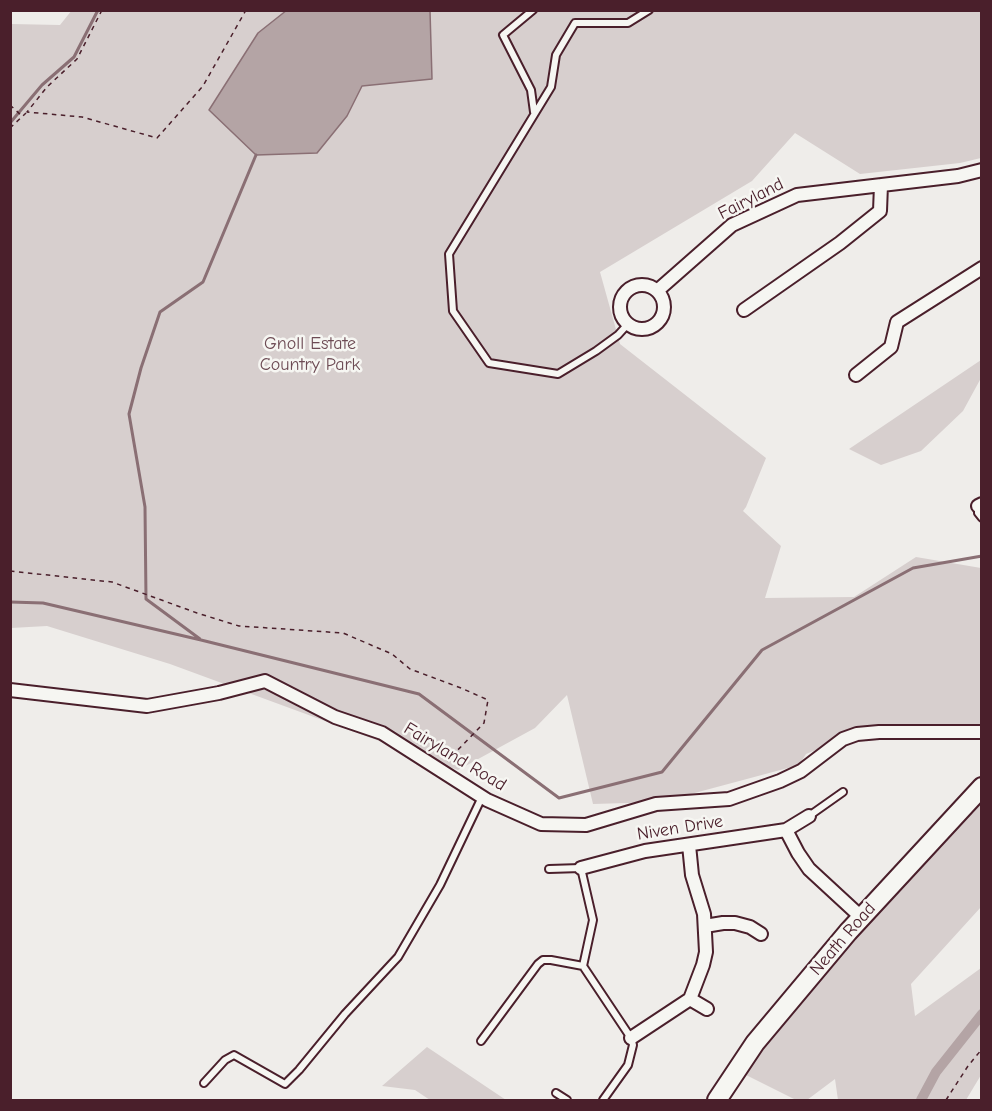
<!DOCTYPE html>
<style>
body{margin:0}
#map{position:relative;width:992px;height:1111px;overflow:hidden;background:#efedea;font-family:"Comic Neue",sans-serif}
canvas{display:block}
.frame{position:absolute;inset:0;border:12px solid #4a1f2b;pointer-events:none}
</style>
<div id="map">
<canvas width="992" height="1111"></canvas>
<div class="frame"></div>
</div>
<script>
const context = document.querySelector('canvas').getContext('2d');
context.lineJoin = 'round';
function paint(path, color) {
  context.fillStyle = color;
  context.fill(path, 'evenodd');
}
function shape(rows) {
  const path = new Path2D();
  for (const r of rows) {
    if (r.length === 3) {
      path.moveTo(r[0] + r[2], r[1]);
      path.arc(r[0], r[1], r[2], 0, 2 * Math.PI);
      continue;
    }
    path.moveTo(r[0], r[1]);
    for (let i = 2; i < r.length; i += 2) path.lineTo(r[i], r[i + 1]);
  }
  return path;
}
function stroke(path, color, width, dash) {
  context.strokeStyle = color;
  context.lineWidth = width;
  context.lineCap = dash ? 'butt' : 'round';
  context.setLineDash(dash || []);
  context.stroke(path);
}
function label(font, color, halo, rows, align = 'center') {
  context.font = font + ' "Comic Neue",sans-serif';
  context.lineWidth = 5;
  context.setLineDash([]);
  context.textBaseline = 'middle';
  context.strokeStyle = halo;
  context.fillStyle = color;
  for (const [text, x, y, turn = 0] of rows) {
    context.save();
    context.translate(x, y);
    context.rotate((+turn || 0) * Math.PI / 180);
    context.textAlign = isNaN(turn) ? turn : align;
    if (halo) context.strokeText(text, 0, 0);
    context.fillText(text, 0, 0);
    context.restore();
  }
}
const green = shape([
 [72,10,981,11,981,158,960,163,860,174,795,133,752,181,600,272,620,344,766,458,746,507,743,511,781,546,765,598,854,597,916,557,981,568,981,727,867,729,806,754,799,765,661,802,593,804,567,695,535,728,458,770,170,664,47,626,11,628,11,24,60,25],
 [981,360,981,378,963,411,921,451,881,465,849,449],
 [981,801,981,907,911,984,915,1016,981,968,981,1075,966,1100,838,1100,835,1079,807,1100,796,1100,742,1073,841,949],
 [427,1047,506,1100,430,1100,415,1090,382,1086]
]);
const water = shape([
 [287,10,430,11,432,79,362,86,347,116,317,153,256,155,209,110,258,33,287,10]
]);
const stream = shape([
 [10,123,42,85,74,57,98,10],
 [10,602,43,603,201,640,419,694,559,798,662,772,762,650,913,568,982,556],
 [200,639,146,599,145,507,129,414,141,368,160,312,203,282,256,155]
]);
const canal = shape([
 [921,1100,936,1072,982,1014]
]);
const path = shape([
 [102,10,77,59,47,87,27,112,82,117,157,138,203,86,246,10],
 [10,105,22,116],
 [10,128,26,113],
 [10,571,112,582,197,613,239,626,343,633,392,654,410,669,461,688,488,700,484,723,447,761],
 [946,1100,968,1066,982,1049]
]);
const service = shape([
 [533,10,503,35,531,90,534,112],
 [628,324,618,335,596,351,558,374,489,363,453,311,449,254,551,87,556,55,575,23,628,23,649,10],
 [978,506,978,513,982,518],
 [809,816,843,792],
 [549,869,581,868,593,920,583,966,631,1038,633,1045,628,1065,603,1100],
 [481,1041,538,964,543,960,551,960,583,966],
 [204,1083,225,1060,234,1055,285,1084,299,1070,345,1014,398,957,440,885,482,797],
 [556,1093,567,1100]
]);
const minor = shape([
 [642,307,22],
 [657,291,732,225,797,195,958,176,982,170],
 [744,310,840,243,880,211,881,185],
 [856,375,891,347,897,322,982,268],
 [978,506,982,504],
 [10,690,147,706,219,693,265,681,335,717,382,733,487,800,541,824,586,825,656,804,729,799,780,781,801,771,843,739,857,734,879,732,982,732],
 [809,816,786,830,798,853,809,869,861,917],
 [581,868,645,851,786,830],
 [705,926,723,923,735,923,750,927,761,934],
 [690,999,707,1009],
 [631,1038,690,999,703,965,706,952,704,914,692,875,689,845]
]);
const secondary = shape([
 [717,1100,755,1043,848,932,982,787]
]);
const streetNames = [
 ["Fairyland",751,199,-27],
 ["Fairyland Road",455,757,31],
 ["Niven Drive",680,828,-9],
 ["Neath Road",843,939,-49]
];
const parkNames = [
 ["Gnoll Estate",310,344],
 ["Country Park",310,365]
];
paint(green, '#d7cfce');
paint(water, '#b4a4a5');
stroke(water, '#8a6f74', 1.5);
stroke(stream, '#8a6f74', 3);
stroke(canal, '#b4a4a5', 10);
stroke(service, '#4a1f2b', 10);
stroke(minor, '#4a1f2b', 16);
stroke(secondary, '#4a1f2b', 22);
stroke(path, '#4a1f2b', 1.5, [4.5, 4.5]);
stroke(service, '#f6f6f2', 6);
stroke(minor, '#f6f6f2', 12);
stroke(secondary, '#f6f6f2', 18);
label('18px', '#4a1f2b', '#f6f6f2', streetNames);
label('18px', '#6d4b54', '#f6f6f2', parkNames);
</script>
